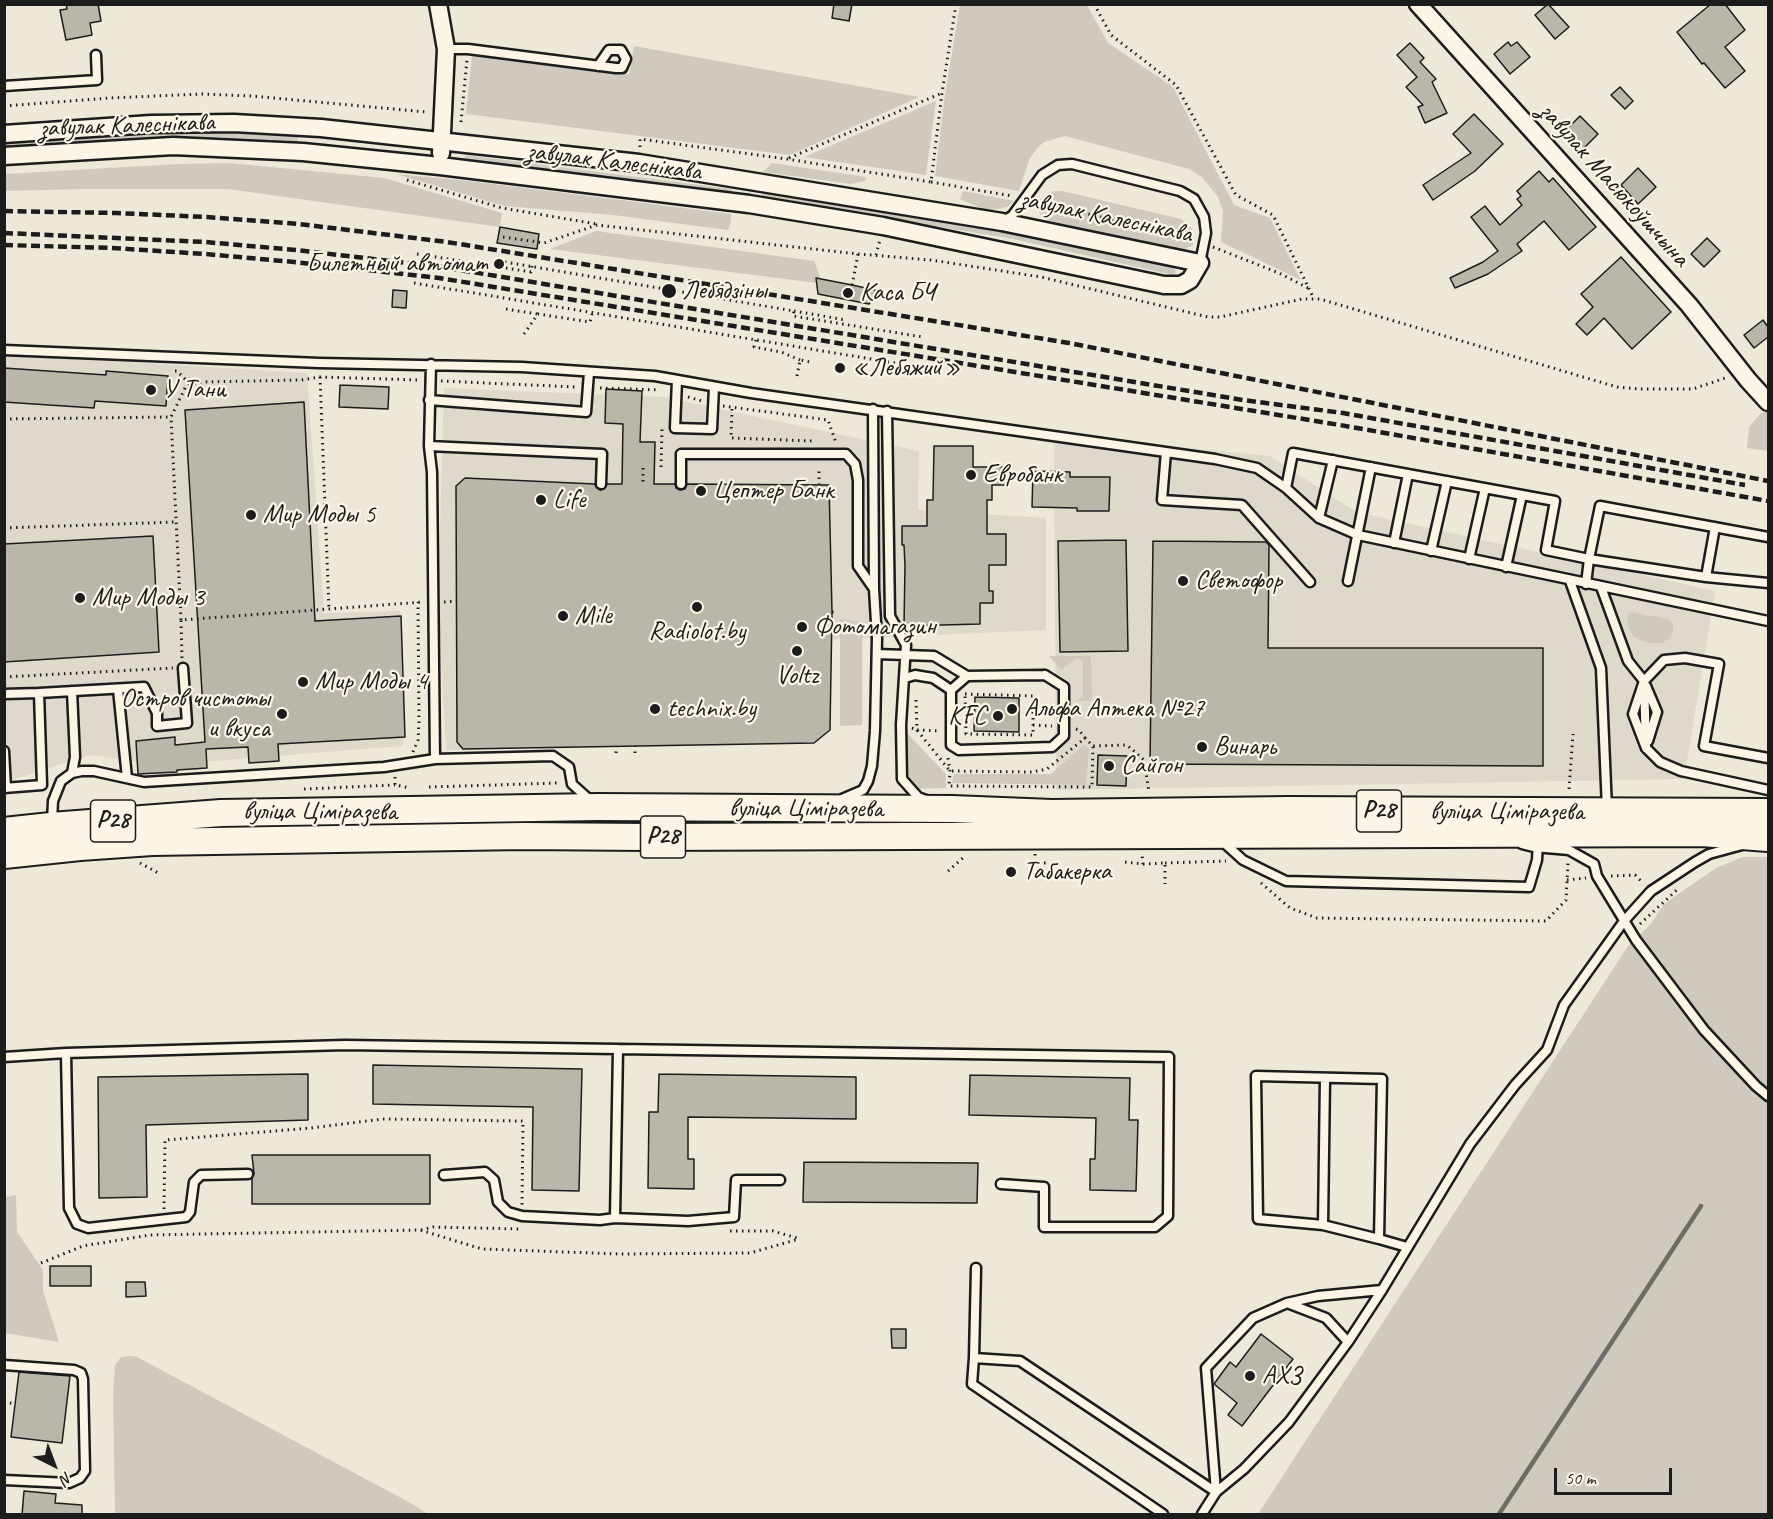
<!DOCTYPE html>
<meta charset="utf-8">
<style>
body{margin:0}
#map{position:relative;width:1773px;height:1519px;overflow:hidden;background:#eee8d9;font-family:Caveat,sans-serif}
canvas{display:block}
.frame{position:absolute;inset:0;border:6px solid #1c1c1c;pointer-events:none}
.north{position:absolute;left:24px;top:1435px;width:60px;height:60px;-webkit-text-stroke:4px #fcf5e5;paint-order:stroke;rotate:138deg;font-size:16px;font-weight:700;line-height:24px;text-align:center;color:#1c1c1c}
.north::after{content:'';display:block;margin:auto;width:21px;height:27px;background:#1c1c1c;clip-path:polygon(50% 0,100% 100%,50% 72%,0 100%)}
.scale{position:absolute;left:1554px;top:1468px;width:118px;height:27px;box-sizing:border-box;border:3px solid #1c1c1c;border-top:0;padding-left:8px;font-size:18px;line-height:21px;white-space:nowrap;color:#1c1c1c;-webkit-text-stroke:4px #fcf5e5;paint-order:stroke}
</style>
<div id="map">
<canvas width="1773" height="1519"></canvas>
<div class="frame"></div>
<div class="north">N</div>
<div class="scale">50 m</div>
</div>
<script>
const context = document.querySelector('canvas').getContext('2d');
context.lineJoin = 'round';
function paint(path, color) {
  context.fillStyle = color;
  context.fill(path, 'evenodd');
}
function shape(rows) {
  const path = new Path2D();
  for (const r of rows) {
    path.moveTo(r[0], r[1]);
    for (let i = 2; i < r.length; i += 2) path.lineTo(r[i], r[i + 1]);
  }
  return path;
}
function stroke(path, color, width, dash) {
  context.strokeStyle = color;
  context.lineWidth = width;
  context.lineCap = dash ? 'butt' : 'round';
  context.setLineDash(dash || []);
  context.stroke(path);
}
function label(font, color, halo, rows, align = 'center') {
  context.font = font + ' Caveat,sans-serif';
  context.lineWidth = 4.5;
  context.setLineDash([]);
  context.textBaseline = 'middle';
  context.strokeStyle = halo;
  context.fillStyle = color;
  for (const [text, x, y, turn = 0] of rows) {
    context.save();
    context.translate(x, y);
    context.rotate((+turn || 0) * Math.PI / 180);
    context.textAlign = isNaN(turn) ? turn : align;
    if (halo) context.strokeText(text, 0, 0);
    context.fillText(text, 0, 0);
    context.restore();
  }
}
const built = shape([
 [14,355,307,373,324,613,400,611,405,737,402,746,164,765,90,755,5,782,5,356],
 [444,388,663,397,919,451,918,510,1046,518,1046,630,824,640,814,743,446,750,438,597],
 [1107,440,1270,456,1356,512,1715,591,1684,779,1056,790,1054,441]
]);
const green = shape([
 [960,5,1087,5,1108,43,1173,87,1234,205,1270,218,1301,280,1221,242,1223,211,1218,197,1202,177,1189,169,1065,136,1044,142,1037,148,1029,160,1019,191,935,176,945,94],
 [634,46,919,97,790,155,466,114,472,55,629,74],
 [936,101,926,175,804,157],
 [146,132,241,132,299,135,297,142,200,138,5,149,5,144],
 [466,155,731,189,733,193,464,159],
 [229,163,384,178,502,213,500,227,228,189,81,189,5,191,5,174,179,164],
 [772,163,866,177,865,181,851,184,763,172],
 [396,174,469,181,731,214,731,221,728,230,613,215,504,206],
 [963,191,1014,201,1007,207,992,210,983,209,960,199],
 [1054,191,1062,191,1181,219,1192,229,1194,237,1193,245,1181,251,1173,250,1050,223,1041,216,1038,208,1038,202,1042,198],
 [763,193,1019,233,1174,268,1176,272,1173,275,1013,239,761,197],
 [596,231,814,261,821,279,817,283,550,249],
 [1768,411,1768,451,1747,448,1749,427,1761,413],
 [1629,612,1668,619,1673,624,1673,631,1669,639,1661,643,1651,643,1641,641,1633,636,1627,622],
 [840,619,862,622,862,725,840,726],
 [1049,656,1091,656,1092,701,1076,701,1083,696,1083,660,1077,658,1061,670],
 [906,732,946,774,946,788,918,789,911,784,908,778],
 [1084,745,1089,749,1086,785,952,783,954,774,1051,774],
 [1743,857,1768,857,1768,1514,1258,1514,1628,946,1651,924,1664,904,1716,868],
 [16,1195,17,1232,43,1270,43,1291,59,1342,5,1333,5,1197],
 [131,1356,137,1357,407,1501,428,1514,115,1514,113,1393,115,1365,121,1357]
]);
const stream = shape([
 [1499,1514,1701,1206]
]);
const building = shape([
 [66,4,98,4,101,21,90,23,92,35,66,40,60,10,67,9,66,4],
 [834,4,852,4,849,21,832,18,834,4],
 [1548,4,1569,27,1555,39,1535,15,1548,4],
 [1711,4,1725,4,1745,30,1725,47,1745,71,1725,88,1704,63,1702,64,1677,32,1711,4],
 [1508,42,1511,46,1517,42,1530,57,1510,74,1494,54,1508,42],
 [1410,43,1424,58,1420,62,1436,79,1432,82,1447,113,1425,123,1418,107,1423,105,1406,87,1417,77,1397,55,1410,43],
 [1620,87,1633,101,1625,109,1611,95,1620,87],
 [1474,114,1503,144,1475,171,1433,200,1423,185,1471,153,1453,134,1474,114],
 [1580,116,1598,134,1582,150,1564,132,1580,116],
 [1638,168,1656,187,1638,204,1621,185,1638,168],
 [1539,171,1549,182,1553,178,1596,227,1569,250,1544,221,1517,244,1522,251,1488,274,1455,288,1450,278,1483,262,1498,251,1471,217,1485,206,1500,225,1522,205,1517,199,1521,196,1517,191,1539,171],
 [500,227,539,234,537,249,497,243,500,227],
 [1707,238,1720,251,1704,267,1691,254,1707,238],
 [1621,257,1671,312,1632,349,1604,318,1587,335,1576,324,1593,307,1581,294,1621,257],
 [816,278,852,285,879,291,869,304,818,294,816,278],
 [393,290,407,291,406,308,392,307,393,290],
 [1763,320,1768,327,1768,337,1754,348,1744,335,1763,320],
 [4,368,106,375,106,371,168,376,166,406,95,401,94,408,4,402,4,368],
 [340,385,389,387,388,409,339,407,340,385],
 [606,389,642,391,640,442,655,442,654,484,675,484,676,488,680,490,685,489,687,484,829,485,832,612,830,730,814,743,463,749,457,742,456,486,465,478,595,484,596,487,600,490,604,489,607,484,622,484,623,424,605,423,606,389],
 [304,402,315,621,401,616,405,737,278,744,279,761,249,763,248,747,206,749,207,768,177,770,177,772,138,774,136,741,175,737,175,745,205,742,185,410,304,402],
 [934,446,973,446,973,467,1009,467,1009,485,992,485,992,500,987,500,987,534,1006,534,1006,565,989,565,989,591,993,591,993,603,980,603,980,624,904,626,905,565,904,545,902,545,902,526,927,526,927,500,933,500,934,446],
 [1033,471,1070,472,1070,477,1110,477,1109,511,1077,511,1077,508,1032,507,1033,471],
 [153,536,159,652,4,662,4,544,153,536],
 [1126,540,1128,651,1060,652,1058,541,1126,540],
 [1153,541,1266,542,1269,545,1268,648,1543,648,1543,766,1150,764,1153,541],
 [975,697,1019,698,1019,732,974,731,975,697],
 [1098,755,1127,756,1126,786,1097,785,1098,755],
 [373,1065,582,1069,579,1191,532,1190,533,1107,373,1104,373,1065],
 [308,1074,308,1120,146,1125,147,1197,99,1198,98,1077,308,1074],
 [659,1074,856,1077,856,1119,688,1117,688,1159,694,1159,694,1189,648,1188,649,1112,658,1112,659,1074],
 [970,1075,1130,1078,1129,1120,1138,1120,1136,1191,1090,1190,1090,1159,1095,1159,1096,1118,969,1115,970,1075],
 [252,1155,430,1155,430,1204,252,1204,252,1178,254,1174,252,1155],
 [804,1162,978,1163,977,1203,803,1202,804,1162],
 [50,1266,91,1266,91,1286,50,1286,50,1266],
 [126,1282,145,1282,146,1296,126,1297,126,1282],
 [891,1329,906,1329,906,1348,892,1348,891,1329],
 [1261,1334,1293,1359,1242,1426,1228,1415,1237,1403,1214,1384,1230,1362,1236,1367,1261,1334],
 [19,1372,70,1376,62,1443,11,1437,19,1372],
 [24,1491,56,1494,55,1503,82,1505,82,1515,22,1515,24,1491]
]);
const path = shape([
 [1094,4,1111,35,1176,85,1236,195,1273,215,1314,299],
 [4,106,110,98,203,94,252,96,426,112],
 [461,122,467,60],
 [640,147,640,139,787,159,931,182,942,93,956,4],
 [789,158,942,93],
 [407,180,502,208,596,224],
 [931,182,1012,196],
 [1036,201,1193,240],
 [503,237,544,243,597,225,858,254,931,260,1041,277,1208,317,1220,317,1302,299,1320,299,1617,387,1640,389,1693,389,1728,377],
 [1213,247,1279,273,1308,288],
 [417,254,531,272,532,266],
 [876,255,880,240],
 [499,261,794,311,793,316,923,337],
 [414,283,919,367],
 [851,291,858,254],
 [506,309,537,314],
 [794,311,846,320],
 [524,334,538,314,590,322,592,314],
 [756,340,754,347,781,352,800,360],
 [175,371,177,371,191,385],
 [797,376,800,360,811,362],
 [320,377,329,609],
 [441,381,576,387],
 [600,388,660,390],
 [688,397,702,401],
 [723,406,828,420,836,443],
 [732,409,731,438,814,441],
 [4,419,171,417],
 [661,467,662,429],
 [643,468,643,484],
 [819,485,819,469],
 [4,528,175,522],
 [444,602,457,601],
 [832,612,836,612],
 [181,620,171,417,186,386,200,382,301,380,320,377,420,380],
 [182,658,181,620,423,602],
 [4,677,173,668],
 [965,694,1033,696,1033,735,966,734,965,694],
 [916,700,917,730,940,731],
 [1033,725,1052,726],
 [912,728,917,730,950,771,1032,772,1047,769,1085,738,1093,746,1127,745,1144,760,1149,792],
 [1076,729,1079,730,1085,738],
 [413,752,418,740,419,722,418,602],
 [616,753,617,746],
 [635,753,635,746],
 [948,758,950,771,949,786,1092,787,1093,746],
 [395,777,395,785,410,788],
 [429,787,557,783],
 [304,789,395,785],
 [1569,789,1573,734],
 [1035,854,1035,863,1049,863],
 [1125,862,1143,864,1142,855],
 [140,863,160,874],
 [1165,863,1226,861],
 [1143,864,1165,863,1165,884],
 [948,871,964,857],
 [1611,876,1635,875,1643,883],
 [1567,880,1586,878],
 [1261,883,1290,908,1317,918,1546,921,1566,900,1568,863],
 [1640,924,1679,888],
 [164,1209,165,1140,311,1128,382,1119,523,1121,522,1205],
 [421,1230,433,1227,520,1229],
 [730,1231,773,1231,797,1238],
 [41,1263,83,1246,150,1235,420,1230,482,1249,620,1254,750,1253,799,1239],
 [4,1402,15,1404]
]);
const lane = shape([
 [446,49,468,49,616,68,622,68,626,59,621,50,609,50,598,66],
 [4,86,97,80,96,55],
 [1005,220,1012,216,1042,175,1058,165,1072,164,1180,191,1194,199,1204,217,1206,233,1200,263],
 [4,350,319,363,522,367,655,376,751,393,1215,459,1257,468,1286,488,1319,518,1358,535,1768,621],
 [431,364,429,446,432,472,435,759],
 [677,380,675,428,712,429,714,387],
 [429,400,586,412,589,372],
 [873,409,874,589],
 [887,411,890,616,906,645,901,725,902,779,918,797,926,800],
 [429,446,602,454,601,484],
 [1166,452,1162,500,1242,505,1310,582],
 [681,484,681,454,846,454,855,464,858,480,858,566,874,589,877,638,875,731,872,766,868,781,863,790,842,799],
 [1286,488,1293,453,1555,501,1546,550,1589,559,1586,584],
 [1319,518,1333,460],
 [1715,527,1706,577,1768,583],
 [1394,543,1408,474],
 [1431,551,1447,481],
 [1469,559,1485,488],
 [1506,567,1522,495],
 [1706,577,1589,559,1600,506,1768,537],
 [1348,581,1371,467],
 [1570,581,1601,668,1607,809],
 [1601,587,1628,661,1644,681,1646,748,1660,762,1681,771,1768,790],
 [877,654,934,656,967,676],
 [1045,675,1064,687,1064,736,1052,747,959,750,951,745,951,690,967,676,1045,675],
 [905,678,915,675,933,678,951,690],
 [1646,686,1657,712,1648,741],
 [118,689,127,778],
 [72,691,75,757,72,773],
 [39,693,144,687,157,713,157,726,187,723,183,668],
 [4,694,39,693,42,785,4,788],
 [1646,748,1633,714,1644,681,1664,660,1685,658,1719,664,1704,746,1768,758],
 [4,751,6,788],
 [52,822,53,801,61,781,72,773,82,771,94,771,144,782,384,767,435,759,553,756,569,767,572,784,591,801],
 [1222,841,1243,860,1286,881,1529,887,1537,860,1538,842],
 [1522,844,1534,847,1569,850,1594,864,1597,876,1636,940,1704,1030,1756,1086,1768,1096],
 [618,1049,1169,1057,1168,1216,1155,1227,1044,1227,1044,1187,1001,1184],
 [66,1053,69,1208,77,1224,88,1228,186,1217,190,1212,194,1182,201,1175,248,1174],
 [4,1057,66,1053,345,1045,618,1049,615,1218,600,1220,522,1216,508,1212,498,1202,494,1180,485,1172,444,1175],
 [615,1218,688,1221,734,1217,736,1180,780,1180],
 [1323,1225,1325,1078],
 [1379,1239,1323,1225,1258,1219,1256,1076,1382,1079,1379,1239,1407,1247],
 [1287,1303,1326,1318,1348,1342],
 [974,1358,976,1268],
 [4,1365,74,1370,81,1373,83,1379,85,1471,80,1478,69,1483,4,1480],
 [1216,1492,1206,1368,1253,1318,1287,1303,1318,1296,1382,1290],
 [1163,1514,972,1384,974,1358,1020,1361,1216,1492],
 [1202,1514,1216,1492,1244,1469,1289,1422,1348,1342,1382,1290,1470,1144,1515,1085,1547,1050,1564,1005,1624,921,1651,891,1695,862,1709,854,1742,845]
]);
const street = shape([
 [438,4,446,49,441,153],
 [1418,4,1689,305,1748,380,1768,402],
 [4,134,151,124,234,123,321,128,639,163,1002,222,1200,263,1190,280,1181,285,1164,285,883,226,749,204,440,166,303,152,173,146,4,156]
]);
const primary = shape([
 [4,831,51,826,221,813,598,807,952,809,1052,813,1288,810,1768,812],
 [4,855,80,847,152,842,523,836,646,837,1702,833,1768,838]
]);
const rail = shape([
 [4,211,116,213,207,217,299,224,447,242,1069,343,1768,481],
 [4,233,205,242,296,250,442,267,1243,400,1343,413,1745,485],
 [4,245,112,248,205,254,294,262,439,278,1340,425,1768,501]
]);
const markers = [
 [499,264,6,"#1c1c1c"],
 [669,291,8,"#1c1c1c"],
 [848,293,6,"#1c1c1c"],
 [840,368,6,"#1c1c1c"],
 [151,390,6,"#1c1c1c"],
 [971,475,6,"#1c1c1c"],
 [701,491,6,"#1c1c1c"],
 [541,500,6,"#1c1c1c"],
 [251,515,6,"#1c1c1c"],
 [1183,581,6,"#1c1c1c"],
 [80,598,6,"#1c1c1c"],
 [697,607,6,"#1c1c1c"],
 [563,616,6,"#1c1c1c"],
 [802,627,6,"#1c1c1c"],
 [797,651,6,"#1c1c1c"],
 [303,682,6,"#1c1c1c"],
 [655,709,6,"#1c1c1c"],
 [1012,709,6,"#1c1c1c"],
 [282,714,6,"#1c1c1c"],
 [998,716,6,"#1c1c1c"],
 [1202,747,6,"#1c1c1c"],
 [1109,766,6,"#1c1c1c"],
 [1011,872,6,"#1c1c1c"],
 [1250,1376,6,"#1c1c1c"]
];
const shields = [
 [1379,811,45],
 [113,821,45],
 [663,837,45]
];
const shieldNames = [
 ["Р28",1379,811],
 ["Р28",113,821],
 ["Р28",663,837]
];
const streetNames = [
 ["завулак Калеснікава",127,126,-2],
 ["завулак Калеснікава",614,162,7],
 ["завулак Масюкоўшчына",1614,185,48],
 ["завулак Калеснікава",1106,217,12],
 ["вуліца Ціміразева",806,809],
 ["вуліца Ціміразева",320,812],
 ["вуліца Ціміразева",1507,812]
];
const poiNames = [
 ["Билетный автомат",487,264,"right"],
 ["Лебядзіны",682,291],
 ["Каса БЧ",860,293],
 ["«Лебяжий»",852,368],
 ["У Тани",163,390],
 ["Евробанк",983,475],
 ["Цептер Банк",713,491],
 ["Life",553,500],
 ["Мир Моды 5",263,515],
 ["Светофор",1195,581],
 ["Мир Моды 3",92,598],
 ["Mile",575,616],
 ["Фотомагазин",814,627],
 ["Radiolot.by",697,632,"center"],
 ["Voltz",797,676,"center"],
 ["Мир Моды 4",315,682],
 ["Остров чистоты",270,699,"right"],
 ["и вкуса",270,729,"right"],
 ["technix.by",667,709],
 ["Альфа Аптека №27",1024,709],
 ["KFC",986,716,"right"],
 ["Винарь",1214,747],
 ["Сайгон",1121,766],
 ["Табакерка",1023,872],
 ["АХЗ",1262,1376]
];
paint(built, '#ded9cb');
paint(green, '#cfcabd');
stroke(stream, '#6f6c67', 4.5);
paint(building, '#bab6aa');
stroke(building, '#1c1c1c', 1.5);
stroke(lane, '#1c1c1c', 13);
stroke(street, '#1c1c1c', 21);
stroke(primary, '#1c1c1c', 30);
stroke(path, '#1c1c1c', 3, [1.5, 4.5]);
stroke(lane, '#fcf5e5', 8);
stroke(street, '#fcf5e5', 16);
stroke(primary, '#fcf5e5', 26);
stroke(rail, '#1c1c1c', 4.5, [9, 4.5]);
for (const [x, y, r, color] of markers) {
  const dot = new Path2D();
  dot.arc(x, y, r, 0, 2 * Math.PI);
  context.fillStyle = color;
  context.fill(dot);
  stroke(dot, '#fcf5e5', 2);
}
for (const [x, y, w] of shields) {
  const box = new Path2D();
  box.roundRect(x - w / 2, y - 21, w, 42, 4.5);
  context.fillStyle = '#fcf5e5';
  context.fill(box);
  stroke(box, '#1c1c1c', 1.5);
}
label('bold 24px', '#1c1c1c', null, shieldNames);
label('26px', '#1c1c1c', '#fcf5e5', streetNames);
label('26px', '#1c1c1c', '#fcf5e5', poiNames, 'left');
</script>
